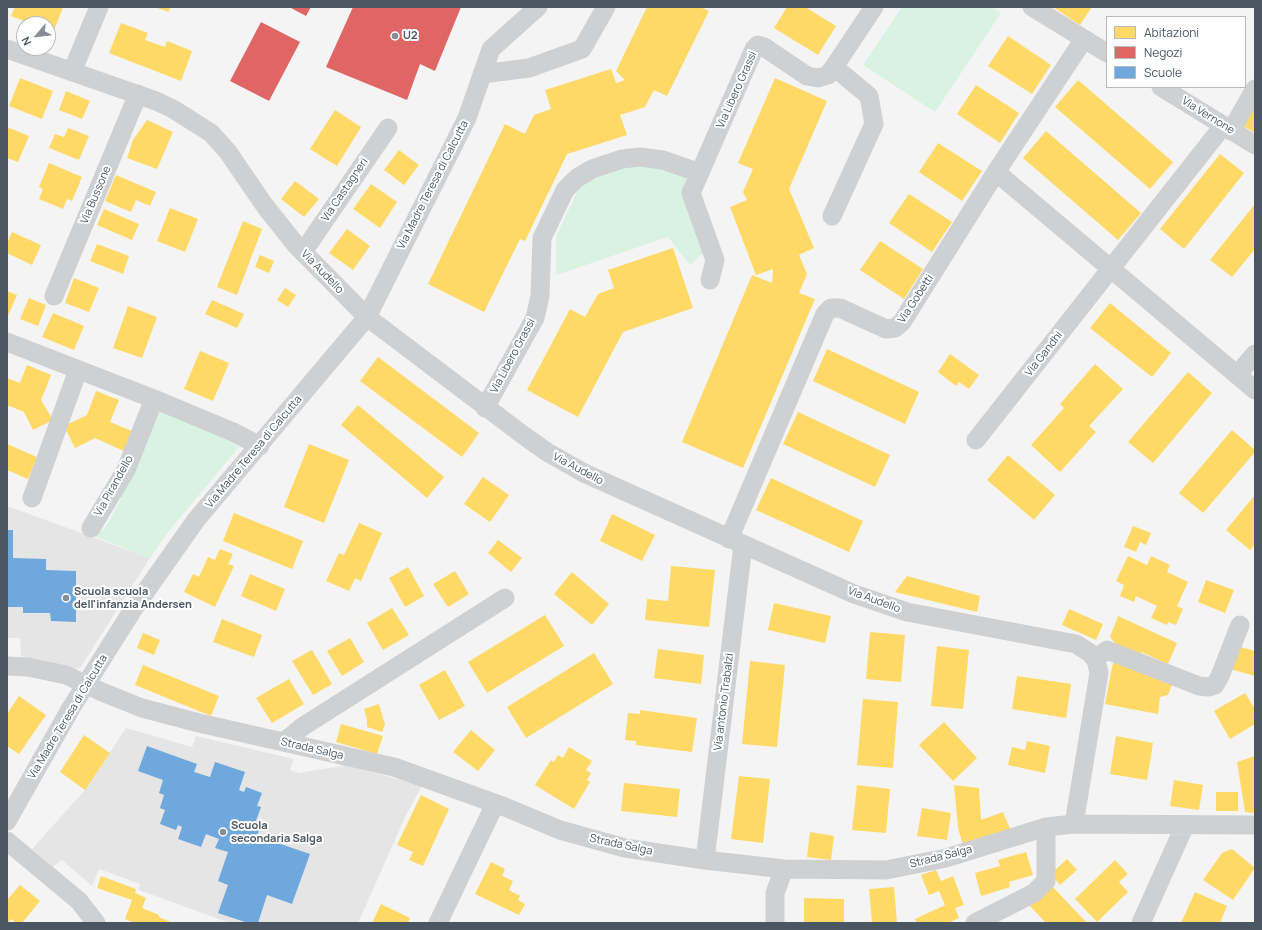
<!DOCTYPE html>
<style>
body{margin:0}
#map{position:relative;width:1262px;height:930px;overflow:hidden;background:#f4f4f4;font-family:Manrope,sans-serif}
canvas{display:block}
.frame{position:absolute;inset:0;border:8px solid #4a5661;pointer-events:none}
.legend{position:absolute;left:1106px;top:16px;width:140px;height:72px;box-sizing:border-box;background:#fff;border:1px solid #b7bbc0;margin:0;padding:5px 7px;list-style:none;font-size:12px;color:#4a5661}
.legend li{display:flex;align-items:center;gap:8px;height:20px}
.legend b{width:20px;border:1px solid #b7bbc0}
.north{position:absolute;left:16px;top:16px;width:40px;height:40px;box-sizing:border-box;background:#fff;border:1px solid #b7bbc0;border-radius:50%;rotate:242deg;font-size:11px;font-weight:700;line-height:16px;text-align:center;color:#4a5661}
.north::after{content:'';display:block;margin:auto;width:14px;height:18px;background:#868d94;clip-path:polygon(50% 0,100% 100%,50% 72%,0 100%)}
</style>
<div id="map">
<canvas width="1262" height="930"></canvas>
<div class="frame"></div>
<ul class="legend">
<li><b style="height:11px;background:#ffd966"></b>Abitazioni</li>
<li><b style="height:11px;background:#e06666"></b>Negozi</li>
<li><b style="height:11px;background:#6fa8dc"></b>Scuole</li>
</ul>
<div class="north">N</div>
</div>
<script>
const context = document.querySelector('canvas').getContext('2d');
context.lineJoin = 'round';
function paint(path, color) {
  context.fillStyle = color;
  context.fill(path, 'evenodd');
}
function shape(rows) {
  const path = new Path2D();
  for (const r of rows) {
    path.moveTo(r[0], r[1]);
    for (let i = 2; i < r.length; i += 2) path.lineTo(r[i], r[i + 1]);
  }
  return path;
}
function stroke(path, color, width, dash) {
  context.strokeStyle = color;
  context.lineWidth = width;
  context.lineCap = dash ? 'butt' : 'round';
  context.setLineDash(dash || []);
  context.stroke(path);
}
function label(font, color, halo, rows, align = 'center') {
  context.font = font + ' Manrope,sans-serif';
  context.lineWidth = 4;
  context.setLineDash([]);
  context.textBaseline = 'middle';
  context.strokeStyle = halo;
  context.fillStyle = color;
  for (const [text, x, y, turn = 0] of rows) {
    context.save();
    context.translate(x, y);
    context.rotate((+turn || 0) * Math.PI / 180);
    context.textAlign = isNaN(turn) ? turn : align;
    if (halo) context.strokeText(text, 0, 0);
    context.fillText(text, 0, 0);
    context.restore();
  }
}
const education = shape([
 [7,506,150,558,80,668,73,669,21,656,20,638,7,638],
 [126,728,192,747,196,736,294,759,290,770,299,773,347,765,422,786,406,815,358,923,230,923,139,890,140,884,99,869,92,886,62,860,53,867,32,849,85,790]
]);
const green = shape([
 [902,7,992,7,1001,13,935,112,863,65],
 [636,165,663,169,689,178,707,249,690,265,668,237,556,275,556,236,580,186,608,172],
 [160,409,221,436,239,447,168,532,150,558,94,536,97,529,102,531,108,523,121,499,116,495]
]);
const homes = shape([
 [15,7,63,7,53,33,48,31,48,24,31,24,11,16],
 [154,7,170,7,169,12],
 [647,7,700,7,709,11,667,96,654,90,645,107,620,115,627,135,567,154,525,241,520,239,484,312,428,284,505,124,525,134,534,115,551,109,545,90,611,69,616,83,625,80,616,71],
 [787,7,805,7,836,26,818,55,774,28],
 [1053,7,1092,7,1080,25],
 [121,23,148,33,145,40,165,47,167,41,192,51,181,81,109,53],
 [1008,36,1051,65,1032,94,988,66],
 [20,78,53,91,42,119,9,106],
 [775,78,827,101,789,189,814,248,799,255,807,274,799,293,815,299,743,468,682,442,752,275,772,283,773,269,756,275,730,207,747,200,743,192,753,169,738,163],
 [1078,80,1173,162,1150,189,1055,107],
 [976,85,1019,113,1000,143,957,114],
 [66,91,90,101,82,119,59,110],
 [1255,105,1255,133,1243,126],
 [335,110,361,127,337,166,310,149],
 [147,120,173,132,157,169,127,158,133,140],
 [7,127,29,136,18,162,7,158],
 [68,128,89,136,79,160,49,148,55,134,64,137],
 [1046,131,1141,213,1118,240,1023,158],
 [938,143,982,171,962,201,919,172],
 [399,150,419,165,404,185,384,170],
 [1220,154,1244,173,1184,249,1160,229],
 [49,163,82,177,72,201,67,199,63,209,39,199,43,189,39,187],
 [116,175,156,192,150,206,136,200,131,212,105,201],
 [295,181,319,199,304,217,281,199],
 [371,184,397,202,380,228,353,209],
 [909,194,952,222,932,252,889,223],
 [1255,204,1255,249,1232,277,1210,260],
 [170,208,198,219,185,252,157,241],
 [104,209,139,224,132,240,97,225],
 [243,221,262,229,237,295,217,287],
 [347,229,370,246,353,270,329,253],
 [12,232,41,245,32,265,7,253,7,243],
 [880,241,923,269,904,299,860,270],
 [97,244,129,256,123,274,90,261],
 [673,248,693,308,623,332,578,417,527,390,570,309,585,317,598,294,614,288,608,270],
 [260,255,274,261,269,273,255,267],
 [74,278,99,288,89,312,65,303],
 [285,288,296,295,288,307,277,300],
 [7,291,17,295,7,318],
 [29,298,46,305,38,326,20,319],
 [212,300,244,314,237,328,205,314],
 [1110,303,1171,353,1152,377,1090,328],
 [128,306,157,317,142,358,113,348],
 [53,313,84,326,74,350,42,337],
 [827,349,919,392,905,424,813,381],
 [200,351,229,363,213,401,184,389],
 [950,354,979,375,969,389,959,382,956,386,938,372],
 [378,357,479,433,462,457,360,381],
 [1095,364,1123,389,1089,426,1096,432,1060,472,1031,445,1064,408,1060,404],
 [27,365,51,375,41,400,53,420,33,430,24,412,7,405,7,378,20,383],
 [1188,372,1212,393,1153,463,1128,442],
 [96,391,119,400,110,422,132,431,124,451,95,438,75,448,64,426,87,415],
 [358,405,444,477,427,498,341,425],
 [798,412,890,455,875,487,783,444],
 [1232,430,1255,450,1255,452,1203,513,1179,493],
 [7,444,37,457,28,479,7,470],
 [309,444,349,460,324,523,284,507],
 [1008,455,1055,495,1034,520,987,480],
 [483,477,509,495,490,522,464,504],
 [771,478,863,521,849,552,756,510],
 [1255,495,1255,544,1250,550,1226,530],
 [234,513,303,541,292,569,223,541],
 [612,514,655,535,642,561,600,541],
 [359,523,382,533,361,581,355,578,349,591,326,581,339,553,344,555],
 [1133,526,1151,533,1146,545,1140,542,1136,552,1124,547],
 [498,540,522,558,511,572,488,553],
 [220,549,233,554,228,564,234,566,215,607,184,592,193,574,199,577,208,557,215,560],
 [1128,556,1147,565,1151,556,1170,565,1167,572,1188,582,1177,606,1183,609,1176,625,1168,622,1167,625,1151,618,1157,606,1136,596,1134,602,1120,596,1124,585,1116,581],
 [671,566,715,570,709,627,645,620,647,599,668,601],
 [408,567,424,596,405,607,389,578],
 [455,571,469,594,448,607,433,584],
 [572,572,609,604,592,625,554,594],
 [250,574,285,589,276,611,241,596],
 [907,576,980,596,977,612,895,592],
 [1206,580,1234,590,1225,613,1198,602],
 [774,603,831,616,825,643,768,630],
 [392,608,409,635,383,650,367,623],
 [1069,609,1103,624,1096,640,1062,625],
 [545,615,564,646,487,693,468,662],
 [1118,616,1177,643,1168,664,1141,652,1139,657,1119,648,1110,637],
 [222,619,262,635,254,657,213,642],
 [870,632,905,635,901,682,866,679],
 [143,633,160,640,154,655,137,648],
 [350,638,364,662,342,676,327,651],
 [937,646,969,650,963,709,931,706],
 [1237,646,1255,651,1255,676,1230,669],
 [658,649,704,655,701,684,654,678],
 [312,650,332,684,313,695,292,661],
 [594,653,613,684,526,738,507,707],
 [1115,658,1173,682,1168,695,1160,697,1158,714,1105,704,1112,667],
 [750,661,785,665,777,747,742,744],
 [143,665,219,696,211,716,135,685],
 [445,670,465,706,439,720,419,685],
 [1017,676,1071,684,1066,718,1012,709],
 [289,679,304,704,272,723,256,698],
 [1245,693,1255,709,1255,724,1230,739,1214,711],
 [19,696,46,715,19,754,7,746,7,714],
 [863,699,898,702,893,768,857,765],
 [379,704,385,725,382,732,367,727,367,720,364,709],
 [640,710,697,718,692,752,636,745,636,741,625,740,628,713,640,714],
 [944,722,977,758,953,781,919,745],
 [341,724,383,736,377,754,336,742],
 [471,730,495,750,478,771,453,752],
 [84,735,110,753,85,790,60,772],
 [1116,736,1153,743,1147,780,1110,774],
 [1027,741,1050,746,1045,773,1008,765,1012,747,1025,750],
 [569,747,592,761,586,770,591,773,587,780,590,782,574,809,535,785,551,760,554,762,558,755,563,758],
 [1255,756,1255,813,1245,812,1237,762],
 [739,776,770,779,763,843,731,839],
 [1174,780,1203,785,1199,810,1170,806],
 [624,783,680,789,677,817,621,811],
 [857,785,890,789,886,833,852,830],
 [954,785,979,788,981,820,1003,812,1011,831,963,845,958,828],
 [1216,792,1238,792,1238,811,1216,811],
 [421,795,449,809,423,866,409,860,413,852,397,845],
 [922,808,951,813,947,840,917,836],
 [810,832,834,836,831,860,807,857],
 [1232,849,1255,868,1233,900,1203,880,1222,853],
 [1026,852,1033,875,1009,882,1010,887,981,896,975,873,1000,866,998,860],
 [1067,859,1077,870,1060,885,1051,874],
 [1115,860,1128,874,1119,882,1128,892,1097,922,1075,899],
 [491,862,505,869,502,876,513,881,509,890,520,896,518,900,525,904,519,915,475,894],
 [936,870,941,881,953,876,964,905,955,908,959,918,948,923,917,923,915,919,945,905,939,891,929,895,921,875],
 [101,876,136,889,135,893,146,898,142,908,159,915,159,917,173,923,135,923,125,919,132,900,97,888],
 [20,885,40,901,22,923,16,923,11,919,9,922,7,920,7,900],
 [1051,885,1087,923,1046,923,1030,906],
 [894,887,897,923,872,923,869,889],
 [1195,892,1227,906,1220,923,1181,923],
 [804,898,844,899,844,923,804,923],
 [381,904,410,918,408,923,372,923]
]);
const shops = shape([
 [289,7,311,7,306,16],
 [353,7,461,7,435,71,420,64,407,100,326,67],
 [261,22,300,42,269,101,230,81]
]);
const schools = shape([
 [7,530,13,530,13,558,46,559,46,570,76,571,76,622,51,621,50,613,23,613,23,607,7,607],
 [147,746,197,764,194,772,210,777,215,762,245,772,239,790,244,792,246,787,262,793,257,806,261,807,256,821,262,823,257,836,310,854,292,904,267,895,258,923,248,923,218,913,228,885,218,881,228,852,215,848,219,839,206,834,201,847,178,839,182,827,178,825,176,830,160,824,165,810,160,808,164,795,159,793,163,780,138,771]
]);
const minor = shape([
 [1032,7,1107,53],
 [7,49,156,101,173,109,211,133,228,152,265,206,296,245,367,317,523,435,547,452,584,473,854,594,907,612,1076,644,1090,653,1096,660,1099,673,1074,824],
 [72,72,99,7],
 [482,74,529,68,582,49,606,7],
 [1161,87,1255,145],
 [1231,131,1255,89],
 [996,172,1255,390],
 [832,216,874,124,869,96,834,67],
 [303,252,388,128],
 [710,280,715,260,691,193,754,49,758,45,764,47,807,76,818,78,828,75,834,67,874,7],
 [54,296,138,94],
 [7,342,154,399,233,432,260,446],
 [1237,375,1255,354],
 [485,408,535,318,540,296,542,238,565,190,577,178,592,169,622,159,640,157,663,160,700,173],
 [976,440,1223,126],
 [32,498,78,370],
 [91,528,126,470,154,399],
 [729,539,825,314,831,308,840,308,886,329,895,328,902,322,996,172,1084,39],
 [1095,659,1107,650,1199,686,1208,687,1215,685,1220,676,1240,625],
 [7,666,28,667,66,675,102,692,142,708,199,723,394,767,505,807,560,830,625,848,705,860,784,869,886,870,946,858,1046,827,1074,824,1255,825],
 [284,742,302,727,505,598],
 [7,821,71,708,134,608,196,520,367,317,467,118,491,49,538,7],
 [7,841,79,901,96,923],
 [705,860,743,545],
 [438,923,495,804],
 [775,923,775,893,784,869],
 [975,923,1034,893,1046,881,1046,827],
 [1141,923,1185,825]
]);
const markers = [
 [395,36,4,"#868d94"],
 [66,598,4,"#868d94"],
 [223,832,4,"#868d94"]
];
const poiNames = [
 ["U2",403,36],
 ["Scuola scuola",74,592],
 ["dell'infanzia Andersen",74,605],
 ["Scuola",231,826],
 ["secondaria Salga",231,839]
];
const streetNames = [
 ["Via Libero Grassi",737,90,-66],
 ["Via Vernone",1208,116,32],
 ["Via Madre Teresa di Calcutta",433,185,-63],
 ["Via Castagneri",345,190,-56],
 ["Via Bussone",96,195,-67],
 ["Via Audello",322,272,46],
 ["Via Gobetti",916,299,-57],
 ["Via Gandhi",1044,354,-52],
 ["Via Libero Grassi",513,356,-62],
 ["Via Madre Teresa di Calcutta",254,452,-50],
 ["Via Audello",578,469,28],
 ["Via Pirandello",114,486,-61],
 ["Via Audello",874,600,20],
 ["Via antonio Trabalzi",724,702,-83],
 ["Via Madre Teresa di Calcutta",68,717,-59],
 ["Strada Salga",312,749,13],
 ["Strada Salga",621,845,12],
 ["Strada Salga",941,857,-14]
];
paint(education, '#e6e5e6');
paint(green, '#d9f2e3');
paint(homes, '#ffd966');
paint(shops, '#e06666');
paint(schools, '#6fa8dc');
stroke(minor, '#ced0d2', 19);
for (const [x, y, r, color] of markers) {
  const dot = new Path2D();
  dot.arc(x, y, r, 0, 2 * Math.PI);
  context.fillStyle = color;
  context.fill(dot);
  stroke(dot, '#fff', 1.5);
}
label('bold 11px', '#4a5661', '#fff', poiNames, 'left');
label('11px', '#4a5661', '#fff', streetNames);
</script>
